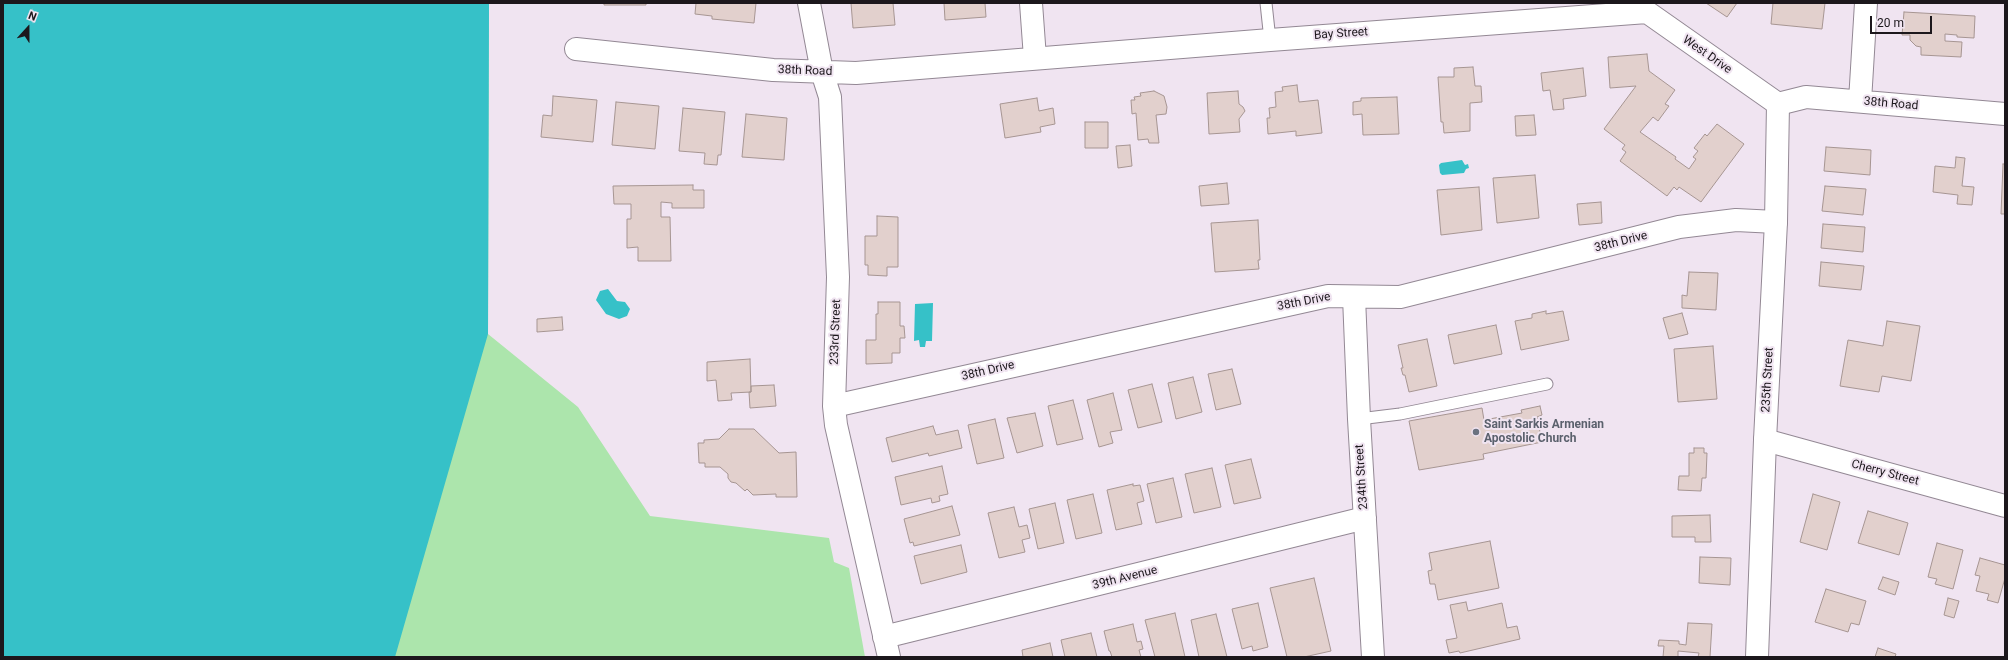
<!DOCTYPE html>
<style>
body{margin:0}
#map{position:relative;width:2008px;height:660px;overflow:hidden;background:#f0e4f1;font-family:Roboto,sans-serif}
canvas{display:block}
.frame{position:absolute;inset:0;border:4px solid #1c171c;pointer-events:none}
.north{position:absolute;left:8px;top:8px;width:40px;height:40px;-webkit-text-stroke:3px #f0e4f1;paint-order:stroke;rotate:21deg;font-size:11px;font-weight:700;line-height:16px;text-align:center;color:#1c171c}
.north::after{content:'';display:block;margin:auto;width:14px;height:18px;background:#1c171c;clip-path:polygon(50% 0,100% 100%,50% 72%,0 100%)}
.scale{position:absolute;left:1870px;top:16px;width:62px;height:18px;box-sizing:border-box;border:2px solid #1c171c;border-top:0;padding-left:5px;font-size:12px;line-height:14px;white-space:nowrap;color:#1c171c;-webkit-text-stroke:3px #f0e4f1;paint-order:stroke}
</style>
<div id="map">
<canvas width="2008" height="660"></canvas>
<div class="frame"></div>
<div class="north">N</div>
<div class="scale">20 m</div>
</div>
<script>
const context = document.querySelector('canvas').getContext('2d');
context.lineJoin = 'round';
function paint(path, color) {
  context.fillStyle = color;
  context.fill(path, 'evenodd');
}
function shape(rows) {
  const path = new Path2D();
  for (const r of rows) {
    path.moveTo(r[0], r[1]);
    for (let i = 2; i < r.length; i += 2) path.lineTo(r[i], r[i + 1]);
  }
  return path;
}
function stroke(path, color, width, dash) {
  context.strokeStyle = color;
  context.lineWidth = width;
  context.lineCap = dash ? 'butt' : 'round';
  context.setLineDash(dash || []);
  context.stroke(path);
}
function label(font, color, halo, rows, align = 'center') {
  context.font = font + ' Roboto,sans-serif';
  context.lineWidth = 4;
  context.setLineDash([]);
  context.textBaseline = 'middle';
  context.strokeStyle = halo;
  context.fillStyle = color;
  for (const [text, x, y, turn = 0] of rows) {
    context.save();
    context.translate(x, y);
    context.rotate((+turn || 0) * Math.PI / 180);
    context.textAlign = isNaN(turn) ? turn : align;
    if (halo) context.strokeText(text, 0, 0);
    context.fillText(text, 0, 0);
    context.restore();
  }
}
const green = shape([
 [489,3,488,334,578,407,650,516,829,538,834,562,849,568,865,657,285,657]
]);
const water = shape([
 [3,3,489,3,488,334,395,657,3,657],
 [1462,160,1465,165,1468,164,1469,168,1466,169,1464,173,1442,175,1440,173,1439,165,1441,163],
 [608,289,617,301,625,302,630,309,627,316,619,319,606,314,596,300,600,291],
 [933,303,932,341,926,341,925,347,920,347,919,340,914,341,915,304]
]);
const building = shape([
 [604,3,646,3,646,5,604,5,604,3],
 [696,3,756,3,754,23,712,19,712,16,695,14,696,3],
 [851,3,893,3,895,25,853,28,851,3],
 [944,3,985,3,986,17,945,20,944,3],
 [1706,3,1737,3,1727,17,1706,3],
 [1773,3,1825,3,1822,29,1771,24,1773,3],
 [1904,12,1975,16,1974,38,1957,37,1957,35,1945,34,1945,41,1962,42,1961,57,1921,55,1921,47,1916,46,1910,40,1910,35,1902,35,1904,12],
 [1647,54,1649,71,1675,90,1665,104,1669,106,1658,121,1653,117,1640,132,1676,157,1675,159,1689,169,1696,159,1693,157,1698,151,1694,148,1705,134,1707,136,1717,124,1744,144,1701,202,1679,187,1677,190,1674,187,1667,196,1620,161,1626,152,1622,149,1625,145,1604,129,1636,86,1610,88,1608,57,1647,54],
 [1473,67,1475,86,1481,86,1482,102,1470,103,1470,131,1444,133,1443,122,1441,122,1438,77,1454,77,1454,68,1473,67],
 [1583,68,1586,96,1563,99,1564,109,1553,110,1550,90,1543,91,1541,73,1583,68],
 [1297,85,1299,102,1318,100,1322,133,1296,136,1296,131,1268,134,1267,118,1270,118,1269,108,1276,107,1275,92,1283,91,1282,87,1297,85],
 [1154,91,1164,96,1167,107,1166,114,1156,115,1159,143,1149,143,1148,139,1138,140,1136,113,1132,114,1131,100,1135,100,1134,97,1141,96,1140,93,1154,91],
 [1238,91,1239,104,1243,107,1245,111,1239,119,1240,132,1209,134,1207,93,1238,91],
 [553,96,597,100,593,142,541,137,543,115,552,116,553,96],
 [1397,97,1399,134,1363,135,1362,114,1353,115,1353,102,1361,101,1361,98,1397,97],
 [1037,98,1039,111,1053,108,1055,124,1040,127,1041,132,1005,138,1000,104,1037,98],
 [616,102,659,106,655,149,612,145,616,102],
 [683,108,725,112,721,155,718,155,717,165,704,164,705,153,679,151,683,108],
 [746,114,787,118,784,160,742,157,746,114],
 [1534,115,1536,135,1516,136,1515,116,1534,115],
 [1085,122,1108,122,1108,148,1085,148,1085,122],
 [1130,145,1132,166,1118,168,1116,146,1130,145],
 [1826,147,1871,150,1870,175,1824,171,1826,147],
 [1956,157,1965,158,1962,186,1974,187,1972,205,1957,204,1958,195,1933,192,1935,166,1955,168,1956,157],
 [2003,164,2005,164,2005,214,2001,214,2003,164],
 [1535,175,1539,218,1497,223,1493,178,1535,175],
 [1227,183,1229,204,1201,206,1199,186,1227,183],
 [693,185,693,190,704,190,704,208,672,208,672,203,661,202,661,217,670,217,671,261,638,261,638,247,627,248,627,219,631,219,631,204,614,204,613,186,693,185],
 [1825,186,1866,189,1863,215,1822,211,1825,186],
 [1479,187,1482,230,1441,235,1437,190,1479,187],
 [1601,202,1602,223,1579,225,1577,204,1601,202],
 [877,216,898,217,898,267,887,267,887,276,868,275,868,265,865,265,865,236,877,236,877,216],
 [1258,220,1260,260,1258,260,1259,269,1215,272,1211,223,1258,220],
 [1823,224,1865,227,1863,252,1821,248,1823,224],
 [1821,262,1864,266,1861,290,1819,286,1821,262],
 [1689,272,1718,273,1716,310,1682,308,1682,295,1687,296,1689,272],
 [878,302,900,302,900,326,904,326,905,338,900,338,900,353,892,353,892,363,866,364,866,340,876,340,876,314,878,314,878,302],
 [1546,311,1546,314,1563,311,1569,340,1521,350,1515,321,1532,318,1532,314,1546,311],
 [1682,313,1688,334,1669,339,1663,318,1682,313],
 [562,317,563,330,537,332,537,319,562,317],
 [1887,321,1920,326,1911,381,1882,376,1879,392,1840,386,1848,340,1883,346,1887,321],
 [1496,325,1502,354,1454,364,1448,335,1496,325],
 [1427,339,1437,386,1409,392,1405,375,1403,375,1401,368,1403,368,1398,345,1427,339],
 [1713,346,1717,399,1678,402,1674,349,1713,346],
 [750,359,751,392,731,393,732,400,718,401,716,380,707,381,707,362,750,359],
 [1232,369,1241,404,1216,410,1208,374,1232,369],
 [1193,377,1202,412,1176,419,1168,383,1193,377],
 [1152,384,1162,422,1138,428,1128,390,1152,384],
 [774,385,776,406,750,408,749,392,751,392,751,386,774,385],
 [1113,393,1122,430,1110,432,1113,443,1099,447,1087,400,1113,393],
 [1073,400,1083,439,1057,445,1048,406,1073,400],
 [1540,406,1542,415,1537,417,1542,442,1483,454,1484,459,1419,470,1409,421,1482,408,1484,420,1522,413,1521,410,1540,406],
 [1035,413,1043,446,1017,453,1007,418,1035,413],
 [995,419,1004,458,977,464,968,425,995,419],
 [933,426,936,435,958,430,962,448,929,456,928,453,892,462,886,438,933,426],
 [729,429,754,429,779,453,796,452,797,497,776,497,776,494,753,495,747,489,745,491,736,483,731,482,728,478,728,474,720,467,705,467,705,463,699,463,698,443,704,443,704,440,719,439,729,429],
 [1694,448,1704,448,1704,453,1707,453,1706,478,1702,478,1701,491,1678,490,1679,476,1689,476,1689,453,1694,453,1694,448],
 [1251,459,1261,498,1234,504,1225,465,1251,459],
 [942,466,948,494,939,496,940,501,932,503,931,498,901,505,895,477,942,466],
 [1212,468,1221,507,1194,513,1185,474,1212,468],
 [1173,478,1182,517,1156,523,1147,484,1173,478],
 [1133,484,1133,486,1140,485,1144,501,1137,503,1142,524,1116,530,1107,490,1133,484],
 [1093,494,1102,533,1076,539,1067,500,1093,494],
 [1813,494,1840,502,1827,550,1800,542,1813,494],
 [1055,503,1064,543,1038,549,1029,509,1055,503],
 [952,506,960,535,914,546,913,542,910,543,904,519,952,506],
 [1014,507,1019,527,1027,525,1030,538,1022,540,1025,552,999,558,988,513,1014,507],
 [1868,511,1908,523,1899,555,1858,543,1868,511],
 [1710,515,1711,542,1695,542,1695,537,1672,537,1672,516,1710,515],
 [1490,541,1499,588,1438,600,1435,584,1430,584,1428,571,1432,570,1429,553,1490,541],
 [1937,543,1963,550,1953,589,1935,584,1937,579,1928,577,1937,543],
 [961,545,967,572,921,584,914,556,961,545],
 [1700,557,1731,558,1730,585,1699,583,1700,557],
 [1980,558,2005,565,2005,578,1998,603,1987,600,1989,594,1976,591,1980,576,1975,575,1980,558],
 [1883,577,1899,582,1895,595,1878,589,1883,577],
 [1314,578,1331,651,1304,657,1287,657,1270,588,1314,578],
 [1826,589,1866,601,1859,625,1851,623,1848,632,1815,622,1826,589],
 [1948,598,1959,601,1954,618,1944,615,1948,598],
 [1466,602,1468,611,1502,603,1507,628,1517,626,1520,639,1460,653,1459,651,1449,653,1446,640,1457,638,1450,605,1466,602],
 [1258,603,1268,647,1253,651,1252,646,1242,649,1232,609,1258,603],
 [1175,613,1185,657,1155,657,1145,620,1175,613],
 [1216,614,1227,657,1199,657,1191,620,1216,614],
 [1688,623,1712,624,1710,657,1698,657,1699,653,1678,651,1678,657,1663,657,1664,646,1658,646,1659,640,1679,641,1679,644,1686,645,1688,623],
 [1133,624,1137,642,1141,641,1143,649,1139,650,1141,657,1112,657,1110,651,1109,651,1104,631,1133,624],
 [1091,633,1097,657,1065,657,1061,640,1091,633],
 [1050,643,1053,657,1023,657,1022,650,1050,643],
 [1878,648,1896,654,1895,657,1875,657,1878,648]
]);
const lane = shape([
 [1266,3,1270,40],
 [1359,419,1400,414,1547,384]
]);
const street = shape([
 [809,3,822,72,830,97,838,277,834,406,836,425,889,657],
 [1031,3,1035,58],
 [1640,3,1647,12,1778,104,1806,97,2005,114],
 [576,49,773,70,856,73,1270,40,1647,12],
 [1860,101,1866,3],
 [1354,297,1359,419,1373,657],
 [834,406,1328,296,1400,297,1679,227,1736,220,1776,222],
 [1765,440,2005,506],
 [884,637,1365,518]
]);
const secondary = shape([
 [1757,657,1765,440,1776,222,1778,104]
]);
const markers = [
 [1476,432,4,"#6b7280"]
];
const streetNames = [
 ["Bay Street",1341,34,-4],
 ["West Drive",1707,55,35],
 ["38th Road",805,71,2],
 ["38th Road",1891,104,5],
 ["38th Drive",1621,242,-14],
 ["38th Drive",1304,302,-11],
 ["233rd Street",836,332,-88],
 ["38th Drive",988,371,-13],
 ["235th Street",1768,380,-87],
 ["Cherry Street",1885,473,15],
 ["234th Street",1362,477,-94],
 ["39th Avenue",1125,578,-14]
];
const worshipNames = [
 ["Saint Sarkis Armenian",1484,425],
 ["Apostolic Church",1484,439]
];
paint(green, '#ace5ac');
paint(water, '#36c1c8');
paint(building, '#e2d0cd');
stroke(building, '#a69592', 1);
stroke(lane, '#938894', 13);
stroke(street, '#938894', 24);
stroke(secondary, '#938894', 24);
stroke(lane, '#fff', 11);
stroke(street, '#fff', 22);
stroke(secondary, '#fff', 22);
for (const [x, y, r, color] of markers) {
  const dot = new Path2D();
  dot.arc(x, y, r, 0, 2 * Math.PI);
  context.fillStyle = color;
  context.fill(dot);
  stroke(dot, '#f0e4f1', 1.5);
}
label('12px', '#1c171c', '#f0e4f1', streetNames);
label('bold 12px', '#5b616d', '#f0e4f1', worshipNames, 'left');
</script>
